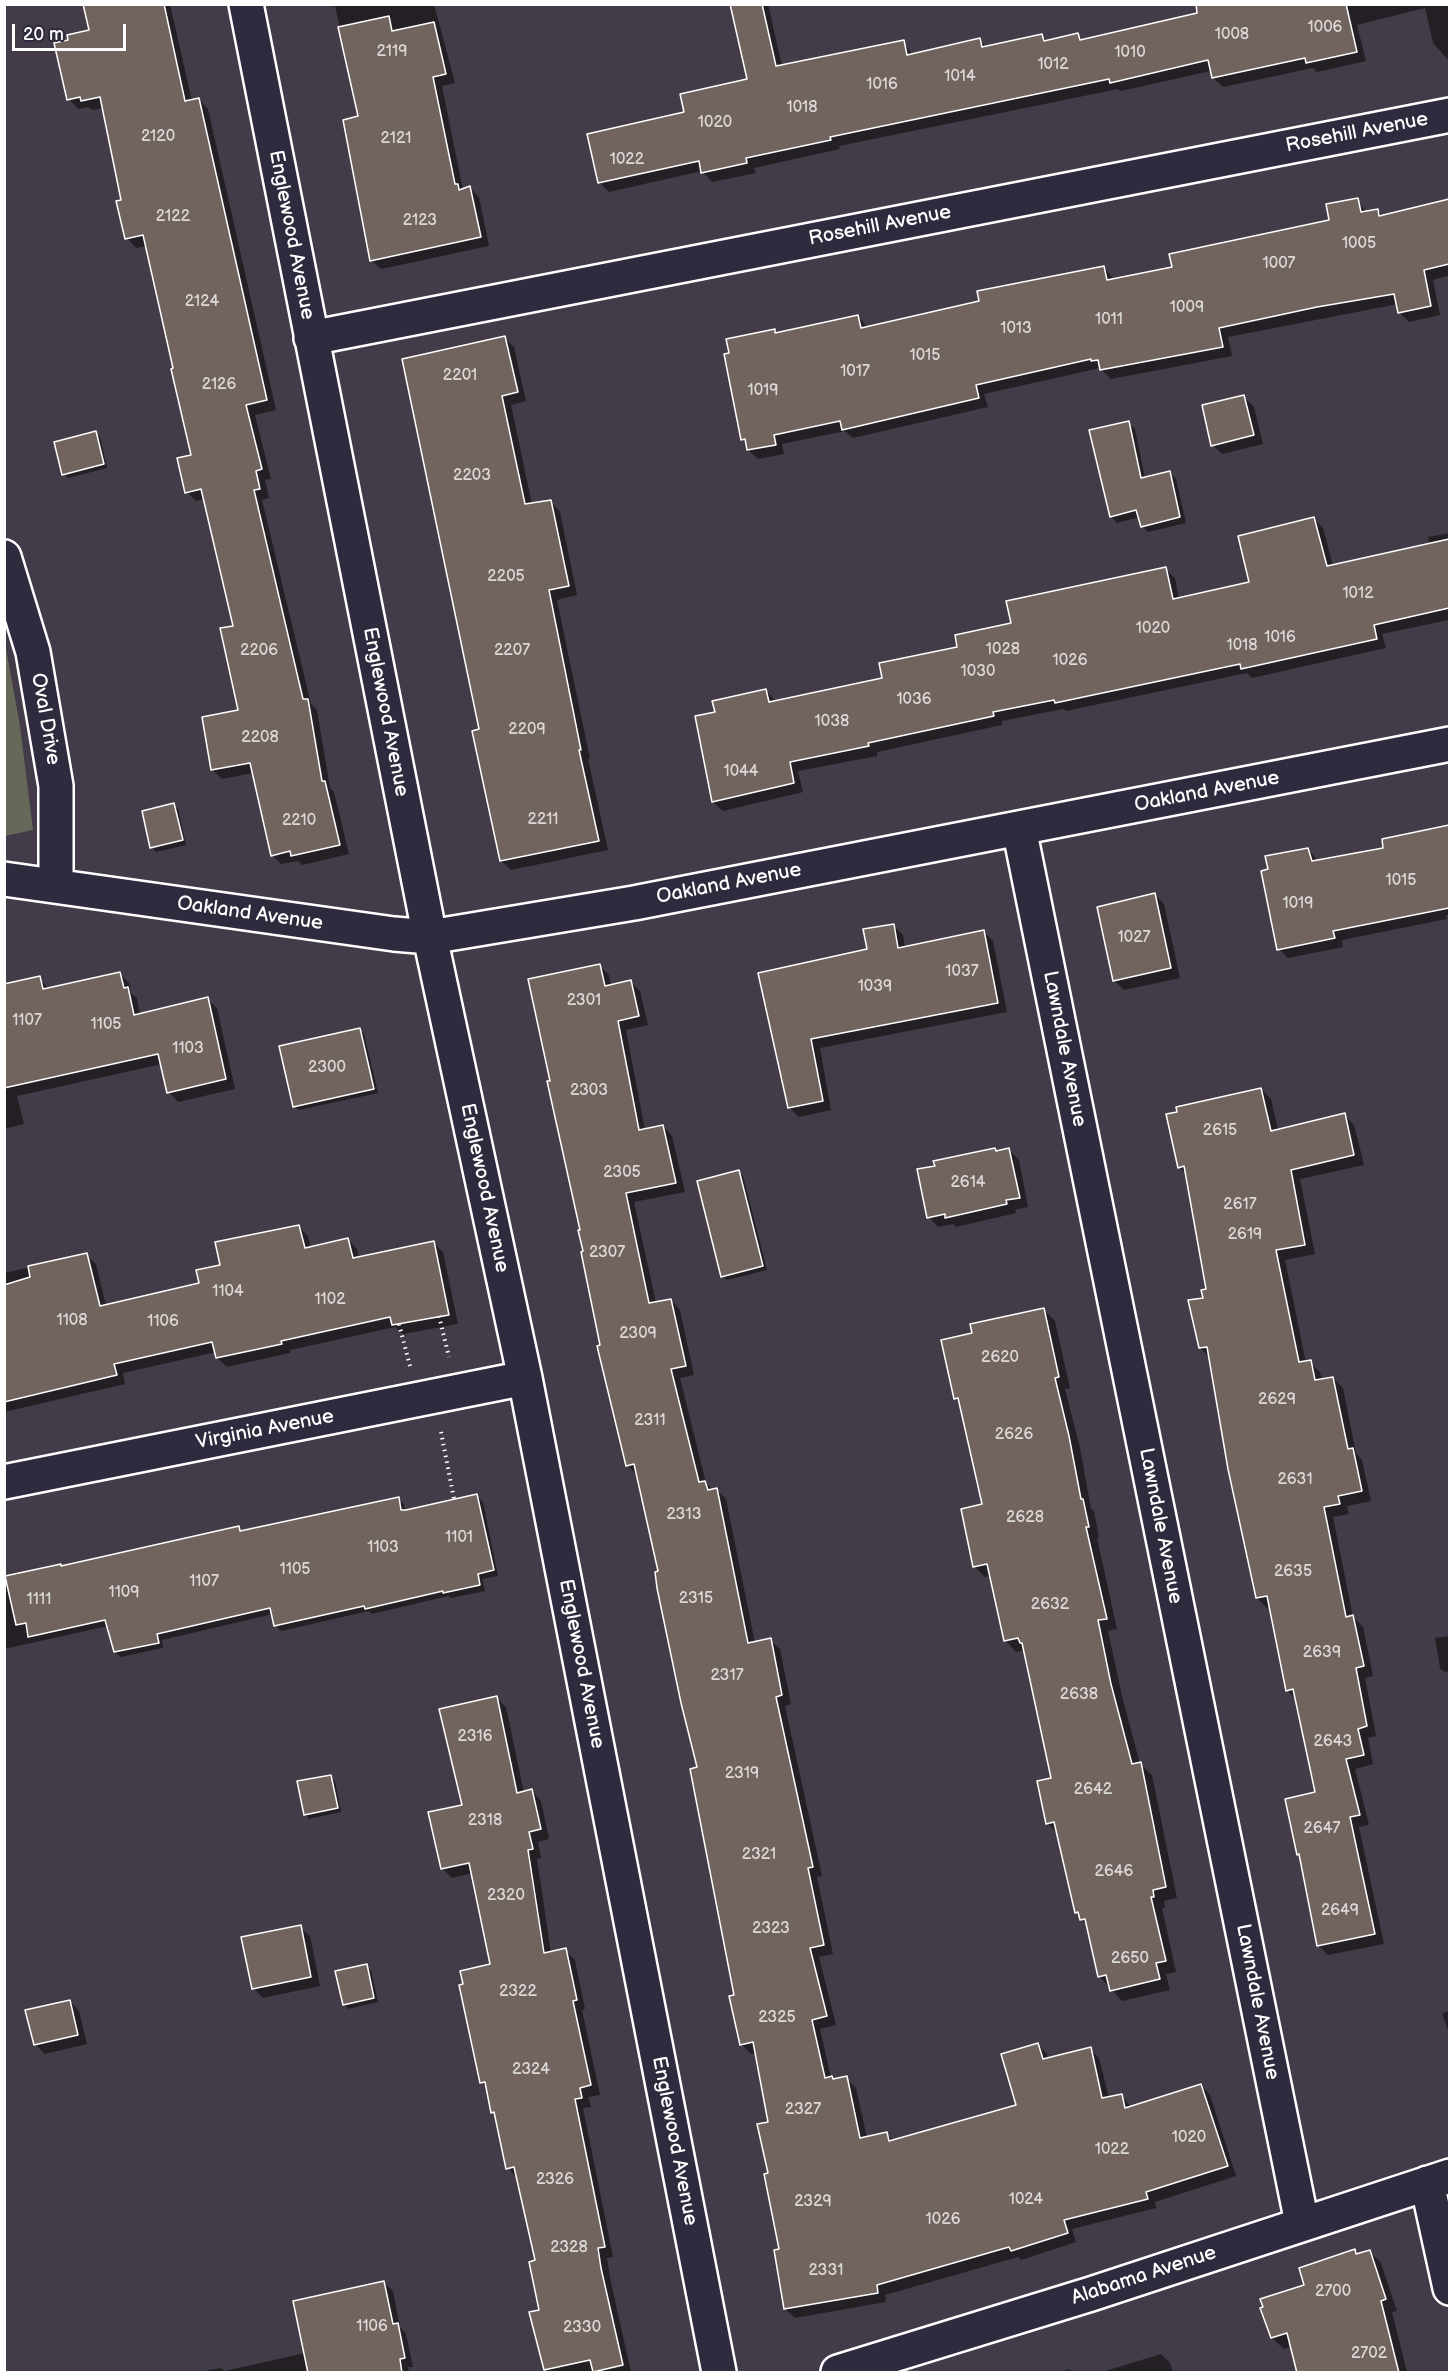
<!DOCTYPE html>
<style>
body{margin:0}
#map{position:relative;width:1454px;height:2377px;overflow:hidden;background:#433b47;font-family:"Balsamiq Sans",sans-serif}
canvas{display:block}
.frame{position:absolute;inset:0;border:6px solid #fff;pointer-events:none}
.scale{position:absolute;left:12px;top:24px;width:114px;height:27px;box-sizing:border-box;border:3px solid #fff;border-top:0;padding-left:8px;font-size:18px;line-height:21px;white-space:nowrap;color:#fff;-webkit-text-stroke:4px #2f2a3d;paint-order:stroke}
</style>
<div id="map">
<canvas width="1454" height="2377"></canvas>
<div class="frame"></div>
<div class="scale">20 m</div>
</div>
<script>
const context = document.querySelector('canvas').getContext('2d');
context.lineJoin = 'round';
function paint(path, color) {
  context.fillStyle = color;
  context.fill(path, 'evenodd');
}
function shape(rows) {
  const path = new Path2D();
  for (const r of rows) {
    path.moveTo(r[0], r[1]);
    for (let i = 2; i < r.length; i += 2) path.lineTo(r[i], r[i + 1]);
  }
  return path;
}
function stroke(path, color, width, dash) {
  context.strokeStyle = color;
  context.lineWidth = width;
  context.lineCap = dash ? 'butt' : 'round';
  context.setLineDash(dash || []);
  context.stroke(path);
}
function label(font, color, halo, rows, align = 'center') {
  context.font = font + ' "Balsamiq Sans",sans-serif';
  context.lineWidth = 4.5;
  context.setLineDash([]);
  context.textBaseline = 'middle';
  context.strokeStyle = halo;
  context.fillStyle = color;
  for (const [text, x, y, turn = 0] of rows) {
    context.save();
    context.translate(x, y);
    context.rotate((+turn || 0) * Math.PI / 180);
    context.textAlign = isNaN(turn) ? turn : align;
    if (halo) context.strokeText(text, 0, 0);
    context.fillText(text, 0, 0);
    context.restore();
  }
}
const green = shape([
 [5,643,20,726,33,830,5,836]
]);
const shadow = shape([
 [85,4,170,4,192,101,199,99,208,109,276,410,255,415,271,479,265,480,269,498,262,500,311,704,317,710,330,788,334,792,349,854,302,865,298,861,281,864,272,855,253,773,222,779,212,769,240,712,235,627,205,499,196,501,187,492,193,456,147,246,136,248,127,238,123,201,104,108,92,110,88,107,78,109,69,99,70,41,91,31],
 [329,4,434,4,455,83,442,86,463,190,470,188,479,197,489,246,381,269,371,260,360,117,335,6,331,7],
 [732,4,768,4,782,66,903,42,913,55,980,40,987,48,1042,35,1048,42,1078,35,1083,41,1199,14,1197,4,1450,4,1450,62,1433,43,1425,8,1357,25,1366,61,1317,72,1313,68,1223,87,1213,78,1211,71,1121,91,1118,89,839,146,840,149,754,168,756,173,712,182,702,171,609,192,599,182,686,114,749,80],
 [1357,200,1367,213,1378,211,1384,217,1450,201,1450,275,1433,280,1440,315,1409,322,1400,313,1398,304,1228,337,1232,356,1111,379,1100,368,984,394,988,407,853,438,845,431,782,444,784,454,758,459,748,450,747,444,743,439,774,331,777,334,858,316,868,328,981,302,1104,267,1114,280,1174,268,1330,221],
 [505,338,514,347,526,401,511,405,532,504,551,502,560,512,577,595,557,600,590,759,588,759,608,850,511,870,501,861,481,731],
 [1244,397,1254,407,1263,444,1222,454,1213,445],
 [1128,423,1135,429,1145,478,1169,472,1176,479,1186,523,1148,532,1142,526,1140,517,1117,523,1111,516],
 [95,433,100,437,107,468,68,478,64,474],
 [1314,519,1323,528,1333,566,1429,545,1428,537,1450,533,1450,623,1448,620,1382,634,1386,648,1252,678,1247,673,1066,711,1063,709,1002,721,1002,725,877,752,877,756,798,771,803,792,723,811,713,802,716,713,766,690,776,702,884,679,1013,624,1165,569,1175,578,1179,599,1251,584],
 [174,805,178,809,186,845,156,852,152,847],
 [1450,826,1450,915,1446,915,1447,919,1342,940,1343,947,1288,958,1279,949,1308,849,1318,861,1385,849,1384,841],
 [1155,895,1164,904,1180,978,1124,990,1114,980],
 [893,925,903,935,905,948,983,931,993,941,1007,1012,820,1048,831,1110,799,1117,790,1108,760,975,869,950],
 [600,966,609,975,611,986,631,982,640,991,648,1025,626,1030,645,1130,663,1126,672,1136,685,1192,634,1202,656,1303,671,1300,680,1310,694,1375,680,1378,706,1483,713,1490,716,1489,726,1499,755,1643,770,1640,780,1649,791,1704,785,1706,822,1876,817,1877,833,1954,819,1957,836,2025,820,2029,831,2078,835,2081,846,2078,856,2088,867,2138,887,2134,894,2141,1018,2106,1038,2045,1047,2054,1048,2059,1090,2049,1099,2058,1109,2098,1121,2095,1131,2107,1201,2085,1210,2095,1236,2176,1155,2202,1156,2208,1072,2229,1076,2242,1021,2260,1018,2257,885,2295,886,2302,795,2318,785,2309,781,2250,770,2174,770,2123,757,2053,751,2054,742,2045,730,1997,736,1996,699,1768,660,1572,638,1476,628,1466,598,1348,602,1347,552,1082],
 [120,974,129,983,131,993,137,998,140,1015,207,999,217,1008,235,1089,178,1102,169,1092,162,1064,17,1096,24,1124,4,1129,4,985,39,978,49,989],
 [359,1029,364,1034,378,1093,299,1110,294,1106],
 [1261,1089,1271,1099,1278,1130,1344,1115,1354,1125,1364,1165,1300,1179,1315,1254,1285,1260,1306,1363,1310,1362,1320,1372,1322,1380,1333,1378,1343,1388,1356,1453,1362,1460,1371,1501,1347,1506,1349,1514,1333,1517,1353,1617,1363,1627,1373,1676,1365,1678,1376,1736,1368,1738,1373,1764,1355,1769,1369,1825,1359,1827,1384,1944,1328,1955,1318,1945,1301,1856,1299,1854,1317,1793,1297,1700,1287,1690,1271,1607,1267,1608,1257,1598,1210,1358,1200,1348,1208,1290,1187,1175,1179,1167],
 [995,1149,998,1152,1009,1150,1019,1160,1028,1207,1015,1210,1016,1213,956,1227,953,1224,938,1227,929,1217],
 [739,1172,743,1176,767,1270,727,1280,722,1276],
 [298,1226,308,1236,311,1248,348,1240,357,1249,359,1258,434,1243,443,1252,458,1324,403,1334,395,1327,290,1350,290,1353,227,1367,217,1358,216,1352,123,1373,125,1384,4,1412,4,1273,86,1255,96,1264,106,1306,201,1284,222,1266],
 [1044,1310,1055,1321,1070,1388,1065,1389,1080,1448,1091,1509,1094,1511,1099,1538,1097,1538,1117,1629,1108,1631,1122,1696,1140,1764,1152,1775,1177,1898,1164,1901,1165,1908,1162,1908,1176,1972,1166,1974,1170,1990,1122,2001,1099,1976,1088,1926,1076,1912,1058,1834,1047,1823,1052,1780,1025,1650,1016,1652,1005,1640,991,1576,985,1577,974,1566,984,1505,961,1404,955,1398,974,1334],
 [477,1496,483,1502,498,1576,482,1579,485,1591,451,1598,448,1596,372,1614,369,1611,281,1631,275,1625,273,1614,162,1640,163,1648,121,1657,115,1652,108,1626,4,1649,4,1578,238,1528,242,1532,398,1498,404,1504,405,1512],
 [1450,1636,1450,1671,1445,1672,1440,1668,1435,1638],
 [497,1698,506,1707,524,1793,532,1791,541,1801,549,1839,538,1842,541,1858,537,1859,551,1953,565,1950,575,1960,585,2009,582,2010,600,2095,588,2097,591,2107,583,2108,613,2257,607,2258,610,2278,631,2372,596,2372,594,2371,548,2372,545,2370,536,2262,517,2178,508,2168,496,2116,492,2112,487,2088,482,2082,491,1966,473,1873,452,1878,442,1868],
 [330,1776,335,1781,341,1812,309,1819,305,1814],
 [300,1927,310,1936,320,1986,263,1998,254,1988],
 [366,1966,371,1970,378,2002,348,2009,344,2004],
 [70,2001,79,2011,87,2044,45,2054,35,2044],
 [1450,2011,1450,2036,1442,2013],
 [1354,2251,1359,2255,1370,2252,1381,2263,1397,2311,1392,2312,1407,2372,1298,2372,1292,2346,1284,2349,1272,2338,1262,2309,1306,2286],
 [383,2282,393,2291,400,2327,406,2334,413,2367,408,2367,409,2372,199,2372,221,2368,225,2371,305,2353],
 [1161,2354,1170,2363,1173,2372,1102,2372],
 [1069,2369,1072,2372,1058,2372]
]);
const building = shape([
 [83,4,164,4,185,101,199,98,267,400,246,405,262,469,256,471,260,489,254,490,303,699,308,699,322,781,325,781,340,845,291,856,290,851,271,856,250,763,211,770,202,717,238,710,220,628,233,626,201,489,185,493,177,458,191,455,171,369,173,368,143,235,125,239,116,201,121,200,100,97,81,101,80,97,67,100,54,43,68,40,67,35,89,30,83,4],
 [730,4,762,4,776,66,904,40,907,55,980,38,982,47,1042,34,1044,41,1078,33,1080,40,1197,13,1196,4,1346,4,1357,52,1306,63,1305,58,1212,78,1208,60,1110,83,1109,79,830,137,831,140,746,158,747,163,701,173,699,161,598,183,587,134,684,112,680,94,747,79,730,4],
 [389,16,392,31,434,22,446,74,433,77,455,184,458,184,459,190,470,186,481,237,370,261,343,120,358,116,338,27,389,16],
 [1358,198,1361,212,1378,209,1379,216,1449,199,1449,264,1424,270,1431,306,1398,313,1394,294,1317,307,1219,328,1223,347,1100,370,1098,360,1091,361,1091,359,976,385,979,398,842,430,840,421,774,435,776,445,747,450,745,439,741,440,724,354,729,353,726,339,775,329,775,333,858,315,861,328,979,301,977,291,1104,266,1107,280,1172,267,1169,254,1329,220,1326,204,1358,198],
 [505,336,518,392,502,396,525,504,551,500,569,586,549,590,581,750,579,750,599,841,500,861,472,731,479,729,402,359,505,336],
 [1244,395,1254,435,1211,446,1202,405,1244,395],
 [1129,421,1141,478,1170,471,1180,517,1141,527,1136,510,1110,517,1089,430,1129,421],
 [96,431,104,464,62,475,54,442,96,431],
 [1314,517,1327,566,1449,539,1449,608,1374,625,1377,639,1241,669,1240,664,1055,703,1054,700,993,712,994,716,868,743,869,746,790,762,794,783,712,802,695,716,715,712,712,701,766,689,769,702,882,678,879,663,957,647,955,635,1011,623,1006,601,1166,567,1173,599,1249,582,1238,536,1314,517],
 [174,803,183,840,150,848,142,811,174,803],
 [1449,825,1449,908,1333,931,1335,938,1277,950,1261,871,1268,869,1265,856,1308,848,1312,861,1383,848,1382,839,1449,825],
 [1155,893,1171,968,1113,981,1097,907,1155,893],
 [894,924,898,948,984,930,998,1003,811,1039,823,1101,788,1108,758,973,867,949,863,929,894,924],
 [600,964,605,986,631,980,639,1016,618,1021,639,1130,663,1125,676,1183,626,1193,649,1303,671,1299,686,1366,671,1369,699,1482,705,1481,708,1490,717,1488,748,1643,771,1638,782,1695,776,1697,813,1867,808,1868,824,1945,810,1948,827,2016,812,2020,825,2078,832,2076,833,2079,847,2076,860,2138,887,2132,889,2141,1016,2105,1001,2054,1038,2043,1043,2059,1091,2047,1102,2098,1122,2094,1125,2108,1201,2084,1228,2166,1146,2192,1148,2199,1064,2220,1068,2233,1011,2251,1009,2247,877,2285,878,2293,784,2309,774,2250,779,2249,764,2174,768,2173,757,2124,768,2122,753,2042,740,2045,729,1996,734,1995,690,1769,697,1767,681,1703,657,1588,655,1572,658,1571,634,1464,626,1466,597,1346,600,1345,581,1252,583,1251,578,1230,580,1230,547,1081,550,1081,528,979,600,964],
 [120,972,124,988,128,987,134,1015,208,997,226,1079,167,1093,158,1054,4,1088,4,984,40,976,43,989,120,972],
 [360,1028,374,1089,293,1107,279,1046,360,1028],
 [1261,1088,1271,1131,1345,1113,1354,1155,1291,1170,1305,1245,1276,1250,1299,1362,1311,1360,1315,1380,1333,1377,1348,1449,1353,1448,1362,1491,1338,1496,1340,1504,1324,1507,1346,1617,1353,1615,1364,1666,1356,1668,1367,1726,1358,1729,1364,1755,1346,1759,1360,1815,1350,1817,1375,1934,1317,1946,1299,1854,1297,1855,1285,1799,1315,1792,1293,1689,1286,1691,1267,1596,1256,1598,1228,1469,1207,1347,1199,1348,1188,1300,1203,1298,1201,1290,1206,1289,1184,1166,1178,1168,1166,1114,1177,1112,1176,1107,1261,1088],
 [995,1148,996,1151,1009,1148,1020,1198,1006,1200,1007,1204,945,1218,945,1214,927,1218,917,1169,935,1166,933,1161,995,1148],
 [739,1170,763,1266,721,1277,697,1181,739,1170],
 [299,1225,305,1248,348,1238,353,1258,434,1241,449,1315,392,1325,390,1317,281,1341,282,1344,216,1358,212,1342,114,1364,117,1375,4,1402,4,1285,30,1277,28,1266,87,1253,100,1306,199,1283,196,1270,220,1265,215,1242,299,1225],
 [1044,1308,1059,1377,1055,1378,1069,1436,1081,1499,1083,1499,1089,1527,1086,1527,1107,1619,1098,1620,1111,1684,1132,1764,1141,1762,1166,1887,1153,1890,1154,1897,1151,1897,1166,1961,1156,1963,1160,1979,1110,1991,1106,1975,1098,1977,1085,1919,1080,1920,1078,1912,1075,1913,1054,1822,1046,1824,1037,1781,1051,1778,1022,1643,1020,1643,1018,1638,1004,1641,987,1564,973,1567,961,1509,982,1504,958,1398,954,1399,941,1340,972,1333,970,1324,1044,1308],
 [477,1494,494,1570,478,1574,480,1585,443,1593,443,1591,365,1609,364,1606,274,1626,270,1608,157,1634,159,1643,114,1652,105,1620,28,1637,26,1623,16,1625,5,1576,61,1564,61,1566,239,1526,240,1531,399,1497,401,1510,406,1510,477,1494],
 [497,1696,517,1793,532,1789,541,1829,529,1832,533,1849,528,1850,544,1953,566,1948,577,2000,573,2001,591,2085,580,2088,582,2098,575,2099,605,2247,598,2248,601,2268,623,2365,593,2372,590,2360,544,2370,529,2312,539,2310,529,2262,535,2260,514,2167,506,2169,494,2112,491,2113,485,2082,480,2083,459,1985,463,1984,460,1971,490,1964,469,1863,441,1869,428,1812,462,1805,439,1709,497,1696],
 [331,1775,338,1808,304,1815,297,1781,331,1775],
 [301,1925,311,1977,252,1989,241,1937,301,1925],
 [367,1964,374,1998,343,2005,335,1971,367,1964],
 [70,2000,78,2035,34,2045,25,2010,70,2000],
 [1355,2249,1356,2254,1370,2250,1386,2299,1381,2301,1399,2373,1297,2373,1287,2333,1271,2338,1260,2308,1263,2307,1260,2299,1304,2285,1299,2268,1355,2249],
 [384,2281,393,2324,398,2323,405,2358,400,2359,402,2373,308,2373,293,2301,384,2281]
]);
const path = shape([
 [439,1316,449,1357],
 [399,1324,410,1366],
 [441,1432,454,1499]
]);
const minor = shape([
 [246,4,430,937,525,1378,719,2372],
 [311,338,1450,115],
 [4,557,33,652,56,786,56,886],
 [1019,828,1302,2223],
 [4,879,394,934,430,937,634,903,1450,744],
 [4,1482,525,1378],
 [1427,2183,1450,2288],
 [838,2372,1091,2294,1450,2176]
]);
const numberNames = [
 ["1006",1325,28],
 ["1008",1232,35],
 ["2119",392,52],
 ["1010",1130,53],
 ["1012",1053,65],
 ["1014",960,77],
 ["1016",882,85],
 ["1018",802,108],
 ["1020",715,123],
 ["2120",158,137],
 ["2121",396,139],
 ["1022",627,160],
 ["2122",173,217],
 ["2123",420,221],
 ["1005",1359,244],
 ["1007",1279,264],
 ["2124",202,302],
 ["1009",1187,308],
 ["1011",1109,320],
 ["1013",1016,329],
 ["1015",925,356],
 ["1017",855,372],
 ["2201",460,376],
 ["2126",219,385],
 ["1019",763,391],
 ["2203",472,476],
 ["2205",506,577],
 ["1012",1358,594],
 ["1020",1153,629],
 ["1016",1280,638],
 ["1018",1242,646],
 ["1028",1003,650],
 ["2206",259,651],
 ["2207",512,651],
 ["1026",1070,661],
 ["1030",978,672],
 ["1036",914,700],
 ["1038",832,722],
 ["2209",527,730],
 ["2208",260,738],
 ["1044",741,772],
 ["2211",543,820],
 ["2210",299,821],
 ["1015",1401,881],
 ["1019",1298,904],
 ["1027",1134,938],
 ["1037",962,972],
 ["1039",875,987],
 ["2301",584,1001],
 ["1107",27,1021],
 ["1105",106,1025],
 ["1103",188,1049],
 ["2300",327,1068],
 ["2303",589,1091],
 ["2615",1220,1131],
 ["2305",622,1173],
 ["2614",968,1183],
 ["2617",1240,1205],
 ["2619",1245,1235],
 ["2307",607,1253],
 ["1104",228,1292],
 ["1102",330,1300],
 ["1108",72,1321],
 ["1106",163,1322],
 ["2309",638,1334],
 ["2620",1000,1358],
 ["2629",1277,1400],
 ["2311",650,1421],
 ["2626",1014,1435],
 ["2631",1295,1480],
 ["2313",684,1515],
 ["2628",1025,1518],
 ["1101",459,1538],
 ["1103",383,1548],
 ["1105",295,1570],
 ["2635",1293,1572],
 ["1107",204,1582],
 ["1109",124,1593],
 ["2315",696,1599],
 ["1111",39,1600],
 ["2632",1050,1605],
 ["2639",1322,1653],
 ["2317",727,1676],
 ["2638",1079,1695],
 ["2316",475,1737],
 ["2643",1333,1742],
 ["2319",742,1774],
 ["2642",1093,1790],
 ["2318",485,1821],
 ["2647",1322,1829],
 ["2321",759,1855],
 ["2646",1114,1872],
 ["2320",506,1896],
 ["2649",1340,1911],
 ["2323",771,1929],
 ["2650",1130,1959],
 ["2322",518,1992],
 ["2325",777,2018],
 ["2324",531,2070],
 ["2327",803,2110],
 ["1020",1189,2138],
 ["1022",1112,2150],
 ["2326",555,2180],
 ["1024",1026,2200],
 ["2329",813,2202],
 ["1026",943,2220],
 ["2328",569,2248],
 ["2331",826,2271],
 ["2700",1333,2292],
 ["1106",372,2327],
 ["2330",582,2328],
 ["2702",1369,2354]
];
const streetNames = [
 ["Rosehill Avenue",1357,133,-11],
 ["Rosehill Avenue",880,226,-11],
 ["Englewood Avenue",291,235,79],
 ["Englewood Avenue",385,712,79],
 ["Oval Drive",45,719,80],
 ["Oakland Avenue",1207,792,-11],
 ["Oakland Avenue",729,884,-11],
 ["Oakland Avenue",250,914,8],
 ["Lawndale Avenue",1064,1049,79],
 ["Englewood Avenue",484,1188,78],
 ["Virginia Avenue",265,1430,-11],
 ["Lawndale Avenue",1160,1526,79],
 ["Englewood Avenue",581,1664,79],
 ["Lawndale Avenue",1257,2002,79],
 ["Englewood Avenue",674,2141,79],
 ["Alabama Avenue",1144,2276,-18]
];
paint(green, '#666859');
paint(shadow, '#0007');
paint(building, '#71645f');
stroke(building, '#fff', 1.5);
stroke(minor, '#fff', 38);
stroke(path, '#fff', 4, [1.5, 4.5]);
stroke(minor, '#2f2a3d', 33);
label('16px', '#dcd8d7', null, numberNames);
label('20px', '#fff', '#2f2a3d', streetNames);
</script>
